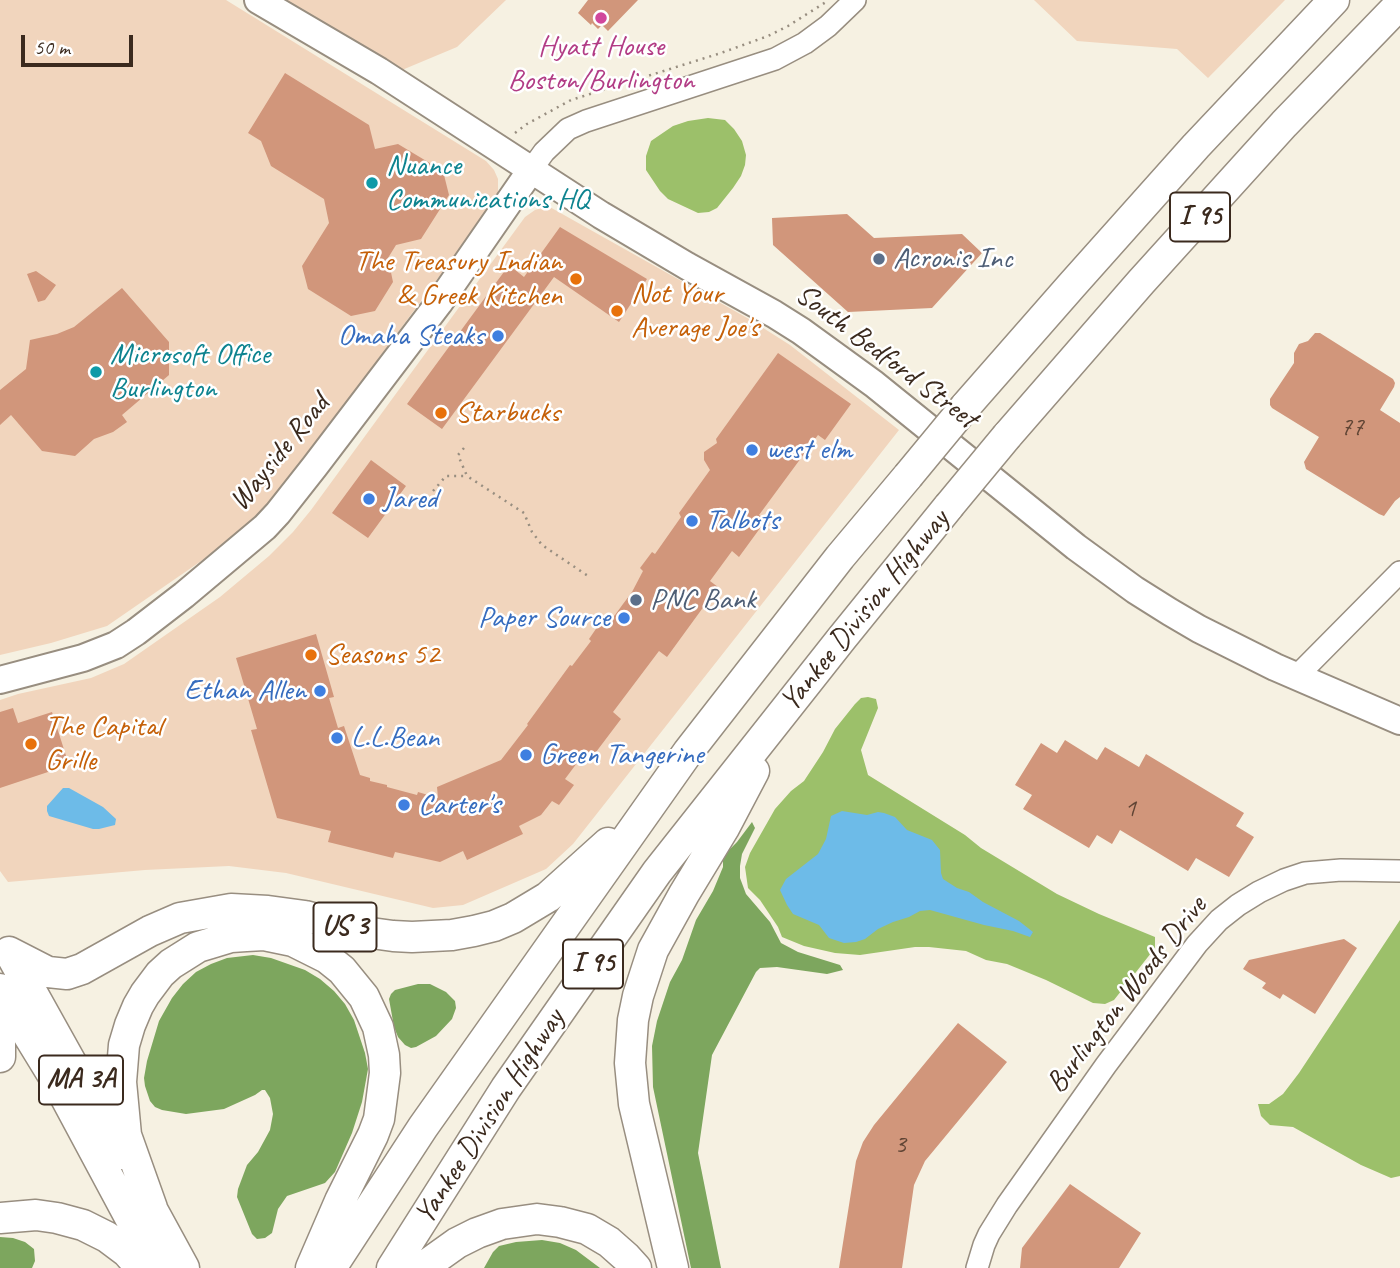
<!DOCTYPE html>
<style>
body{margin:0}
#map{position:relative;width:1400px;height:1268px;overflow:hidden;background:#f6f1e2;font-family:Caveat,sans-serif}
canvas{display:block}
.scale{position:absolute;left:21px;top:35px;width:112px;height:32px;box-sizing:border-box;border:4px solid #3b2a1e;border-top:0;padding-left:9px;font-size:21px;line-height:24px;white-space:nowrap;color:#3b2a1e;-webkit-text-stroke:5px #fff;paint-order:stroke}
</style>
<div id="map">
<canvas width="1400" height="1268"></canvas>
<div class="scale">50 m</div>
</div>
<script>
const context = document.querySelector('canvas').getContext('2d');
context.lineJoin = 'round';
function paint(path, color) {
  context.fillStyle = color;
  context.fill(path, 'evenodd');
}
function shape(rows) {
  const path = new Path2D();
  for (const r of rows) {
    path.moveTo(r[0], r[1]);
    for (let i = 2; i < r.length; i += 2) path.lineTo(r[i], r[i + 1]);
  }
  return path;
}
function stroke(path, color, width, dash) {
  context.strokeStyle = color;
  context.lineWidth = width;
  context.lineCap = dash ? 'butt' : 'round';
  context.setLineDash(dash || []);
  context.stroke(path);
}
function label(font, color, halo, rows, align = 'center') {
  context.font = font + ' Caveat,sans-serif';
  context.lineWidth = 5;
  context.setLineDash([]);
  context.textBaseline = 'middle';
  context.strokeStyle = halo;
  context.fillStyle = color;
  for (const [text, x, y, turn = 0] of rows) {
    context.save();
    context.translate(x, y);
    context.rotate((+turn || 0) * Math.PI / 180);
    context.textAlign = isNaN(turn) ? turn : align;
    if (halo) context.strokeText(text, 0, 0);
    context.fillText(text, 0, 0);
    context.restore();
  }
}
const built = shape([
 [0,0,226,0,486,161,494,170,498,179,498,197,271,504,204,559,107,626,51,643,0,655],
 [284,0,506,0,457,47,402,70],
 [1034,0,1285,0,1208,78,1177,49,1077,41],
 [548,206,749,319,790,345,899,430,573,844,546,869,463,905,433,908,286,873,229,866,145,870,8,882,0,871,0,700,18,694,91,678,124,664,220,597,269,556,293,532,311,510,525,217,535,210]
]);
const green = shape([
 [708,118,725,120,734,129,742,141,746,155,745,165,741,176,733,188,717,208,709,212,698,213,668,199,660,191,646,170,646,156,651,141,673,126,688,121],
 [868,697,876,699,878,708,861,750,868,775,965,835,981,848,1057,894,1099,914,1155,937,1155,948,1114,1000,1105,1004,1093,1003,1046,980,1007,964,986,960,966,951,929,947,915,947,860,955,835,953,804,946,782,937,778,927,760,900,748,888,745,867,750,853,775,809,791,791,804,781,823,752,835,729,855,704,861,698],
 [1400,920,1400,1176,1391,1178,1361,1165,1293,1127,1270,1125,1261,1116,1258,1104,1269,1104,1283,1094,1299,1073]
]);
const forest = shape([
 [752,822,755,828,742,854,740,866,740,878,746,894,770,922,781,943,798,952,840,965,843,970,827,974,777,967,760,968,756,972,712,1055,698,1153,721,1268,691,1268,653,1087,652,1046,657,1021,670,982,682,960,696,920,713,891,723,867,723,856,737,842],
 [253,955,271,958,305,970,320,979,334,991,345,1004,354,1020,365,1053,368,1069,362,1102,352,1133,335,1172,325,1183,287,1196,278,1209,272,1233,265,1238,257,1239,252,1234,237,1197,238,1189,247,1165,258,1152,270,1130,273,1114,270,1098,265,1090,262,1090,255,1095,224,1109,186,1114,162,1110,155,1107,150,1101,145,1086,144,1078,147,1061,159,1021,172,998,183,984,196,972,211,964,227,958],
 [418,984,430,984,446,992,455,1001,456,1008,452,1019,436,1036,416,1047,411,1048,405,1045,398,1037,394,1027,389,999,391,994,395,990],
 [0,1237,13,1238,25,1242,34,1249,35,1261,32,1268,0,1268],
 [542,1240,560,1243,576,1250,600,1268,484,1268,493,1252,499,1246,516,1242]
]);
const water = shape([
 [63,788,69,788,103,807,116,819,115,825,99,829,93,829,49,816,47,811,47,806],
 [842,811,867,815,878,812,884,813,895,817,907,830,932,840,940,850,941,873,943,879,957,888,969,892,983,902,1019,921,1033,932,1030,937,1013,931,984,925,930,910,920,911,909,917,893,922,878,929,865,939,856,942,844,943,829,938,819,925,793,914,787,905,780,890,786,879,818,854,826,839,831,816]
]);
const building = shape([
 [588,0,638,0,608,31,602,25,598,29,592,23,591,25,578,13],
 [285,73,369,125,375,149,398,144,443,171,449,195,421,239,396,245,388,258,393,282,375,311,351,316,308,289,302,266,329,223,324,199,271,166,261,141,248,133],
 [847,214,874,238,962,234,982,253,932,308,848,312,773,245,772,218],
 [560,227,647,279,619,322,554,277,442,429,407,404,509,265,524,277],
 [36,271,56,285,45,300,38,302,27,274],
 [122,288,169,342,169,375,122,415,127,422,113,432,94,439,75,456,42,451,11,415,0,425,0,390,26,369,30,340,57,334,74,327],
 [1315,333,1320,333,1393,379,1395,383,1394,387,1380,410,1400,423,1400,497,1395,501,1384,516,1379,514,1306,469,1304,462,1319,437,1272,408,1270,405,1270,399,1294,363,1294,353,1299,344,1308,341],
 [778,353,851,404,825,440,818,435,759,515,766,520,739,557,732,551,710,581,718,587,667,657,659,651,613,712,621,719,593,756,586,751,565,779,574,785,559,805,552,801,541,815,519,826,523,834,467,860,463,851,440,862,395,852,393,858,328,842,331,831,277,818,251,730,257,729,236,658,316,634,334,697,329,698,338,728,344,726,360,775,370,778,370,781,387,785,387,787,417,795,418,792,438,798,437,787,501,760,528,725,527,724,570,665,572,666,591,641,589,639,600,623,603,625,615,615,623,604,632,592,643,571,640,568,652,552,655,554,681,517,679,513,710,470,704,460,704,452,717,443,716,439],
 [371,460,406,486,368,538,332,513],
 [13,708,18,723,52,712,69,765,0,788,0,712],
 [1065,740,1097,760,1105,747,1139,767,1146,754,1244,813,1236,826,1254,837,1229,877,1196,858,1188,871,1120,830,1112,844,1097,835,1089,848,1023,809,1032,795,1015,785,1041,743,1057,753],
 [1344,939,1357,948,1315,1014,1283,994,1280,999,1262,988,1266,983,1243,969,1249,960],
 [958,1023,1007,1062,925,1161,914,1185,902,1268,839,1268,856,1161,863,1142,874,1125],
 [1070,1184,1141,1233,1119,1268,1020,1268,1022,1248]
]);
const path = shape([
 [515,133,527,124,571,100,721,53,768,36,788,26,826,2],
 [464,448,458,455,467,476,524,513,532,532,542,545,588,576],
 [433,491,446,476,467,476]
]);
const minor = shape([
 [531,170,544,152,568,129,586,121,775,59,805,43,828,26,855,0],
 [1297,676,1400,572],
 [977,1268,984,1245,989,1234,1007,1205,1106,1065,1197,944,1219,920,1238,905,1259,892,1284,880,1305,873,1341,870,1400,871]
]);
const major = shape([
 [258,0,379,71,601,215,687,266,774,314,801,331,874,384,1076,547,1135,590,1170,612,1199,629,1275,667,1400,721],
 [0,680,83,658,116,645,136,632,184,595,265,527,278,513,315,466,439,303,531,170]
]);
const highway = shape([
 [965,407,1072,285,1196,146,1334,0],
 [1007,436,1141,282,1284,124,1400,4],
 [9,952,48,972,67,974,82,969,150,931,180,918,231,909,268,911,305,916,364,932,393,936,412,937,452,935,474,931,494,926,513,918,548,897,608,843],
 [10,953,122,1154],
 [0,989,60,1087,157,1268],
 [0,1018,0,1057],
 [142,1191,184,1268],
 [152,1208,126,1135,121,1082,124,1045,130,1025,138,1006,145,994,160,974,171,964,198,947,231,937,246,936,264,935,293,941,327,958,342,970,364,997,378,1027,384,1055,385,1073,379,1119,373,1135,340,1201,311,1268],
 [0,1218,36,1215,57,1218,83,1225,107,1237,127,1252,141,1268],
 [331,1268,423,1127,688,752,840,557,908,476],
 [392,1268,506,1088,657,872,842,638,949,506],
 [422,1268,457,1243,477,1233,502,1224,537,1219,560,1222,587,1229,609,1242,626,1257,636,1268],
 [673,1268,634,1104,630,1063,633,1020,638,996,653,950,684,894,724,828,754,771]
]);
const highwayBridge = shape([
 [908,476,965,407],
 [949,506,1007,436]
]);
const markers = [
 [601,18,7,"#d1479c"],
 [372,183,7,"#0f9aa8"],
 [879,259,7,"#5c6f8a"],
 [576,279,7,"#e8710a"],
 [617,311,7,"#e8710a"],
 [498,336,7,"#3f7fe0"],
 [96,372,7,"#0f9aa8"],
 [441,413,7,"#e8710a"],
 [752,450,7,"#3f7fe0"],
 [369,499,7,"#3f7fe0"],
 [692,521,7,"#3f7fe0"],
 [636,600,7,"#5c6f8a"],
 [624,618,7,"#3f7fe0"],
 [311,655,7,"#e8710a"],
 [320,691,7,"#3f7fe0"],
 [337,738,7,"#3f7fe0"],
 [31,744,7,"#e8710a"],
 [526,755,7,"#3f7fe0"],
 [404,805,7,"#3f7fe0"]
];
const numberNames = [
 ["77",1352,428],
 ["1",1130,809],
 ["3",900,1145]
];
const shields = [
 [1200,217,60],
 [345,927,63],
 [593,964,60],
 [81,1080,84]
];
const shieldNames = [
 ["I 95",1200,217],
 ["US 3",345,927],
 ["I 95",593,964],
 ["MA 3A",81,1080]
];
const hotelNames = [
 ["Hyatt House",601,47],
 ["Boston/Burlington",601,81]
];
const cultureNames = [
 ["Nuance",386,166],
 ["Communications HQ",386,200],
 ["Microsoft Office",110,355],
 ["Burlington",110,389]
];
const serviceNames = [
 ["Acronis Inc",893,259],
 ["PNC Bank",650,600]
];
const foodNames = [
 ["The Treasury Indian",562,262,"right"],
 ["& Greek Kitchen",562,296,"right"],
 ["Not Your",631,294],
 ["Average Joe's",631,328],
 ["Starbucks",455,413],
 ["Seasons 52",325,655],
 ["The Capital",45,727],
 ["Grille",45,761]
];
const shopNames = [
 ["Omaha Steaks",484,336,"right"],
 ["west elm",766,450],
 ["Jared",383,499],
 ["Talbots",706,521],
 ["Paper Source",610,618,"right"],
 ["Ethan Allen",306,691,"right"],
 ["L.L.Bean",351,738],
 ["Green Tangerine",540,755],
 ["Carter's",418,805]
];
const streetNames = [
 ["South Bedford Street",886,357,37],
 ["Wayside Road",280,453,-51],
 ["Yankee Division Highway",865,611,-51],
 ["Burlington Woods Drive",1127,995,-52],
 ["Yankee Division Highway",490,1117,-57]
];
paint(built, '#f1d5bd');
paint(green, '#9cc06a');
paint(forest, '#7da65e');
paint(water, '#6dbbe8');
paint(building, '#d1967b');
stroke(minor, '#988e80', 24);
stroke(major, '#988e80', 30);
stroke(highway, '#988e80', 33);
stroke(path, '#988e80', 2.5, [2, 5]);
stroke(minor, '#fff', 21);
stroke(major, '#fff', 26);
stroke(highway, '#fff', 30);
stroke(highwayBridge, '#988e80', 33, []);
stroke(highwayBridge, '#fff', 30);
for (const [x, y, r, color] of markers) {
  const dot = new Path2D();
  dot.arc(x, y, r, 0, 2 * Math.PI);
  context.fillStyle = color;
  context.fill(dot);
  stroke(dot, '#fff', 2.5);
}
label('26px', '#604535', null, numberNames);
for (const [x, y, w] of shields) {
  const box = new Path2D();
  box.roundRect(x - w / 2, y - 24.5, w, 49, 5);
  context.fillStyle = '#fff';
  context.fill(box);
  stroke(box, '#3b2a1e', 2);
}
label('bold 28px', '#3b2a1e', null, shieldNames);
label('30px', '#b23c85', '#fff', hotelNames);
label('30px', '#0d838f', '#fff', cultureNames, 'left');
label('30px', '#4e5e75', '#fff', serviceNames, 'left');
label('30px', '#c56008', '#fff', foodNames, 'left');
label('30px', '#366cbe', '#fff', shopNames, 'left');
label('30px', '#3b2a1e', '#fff', streetNames);
</script>
